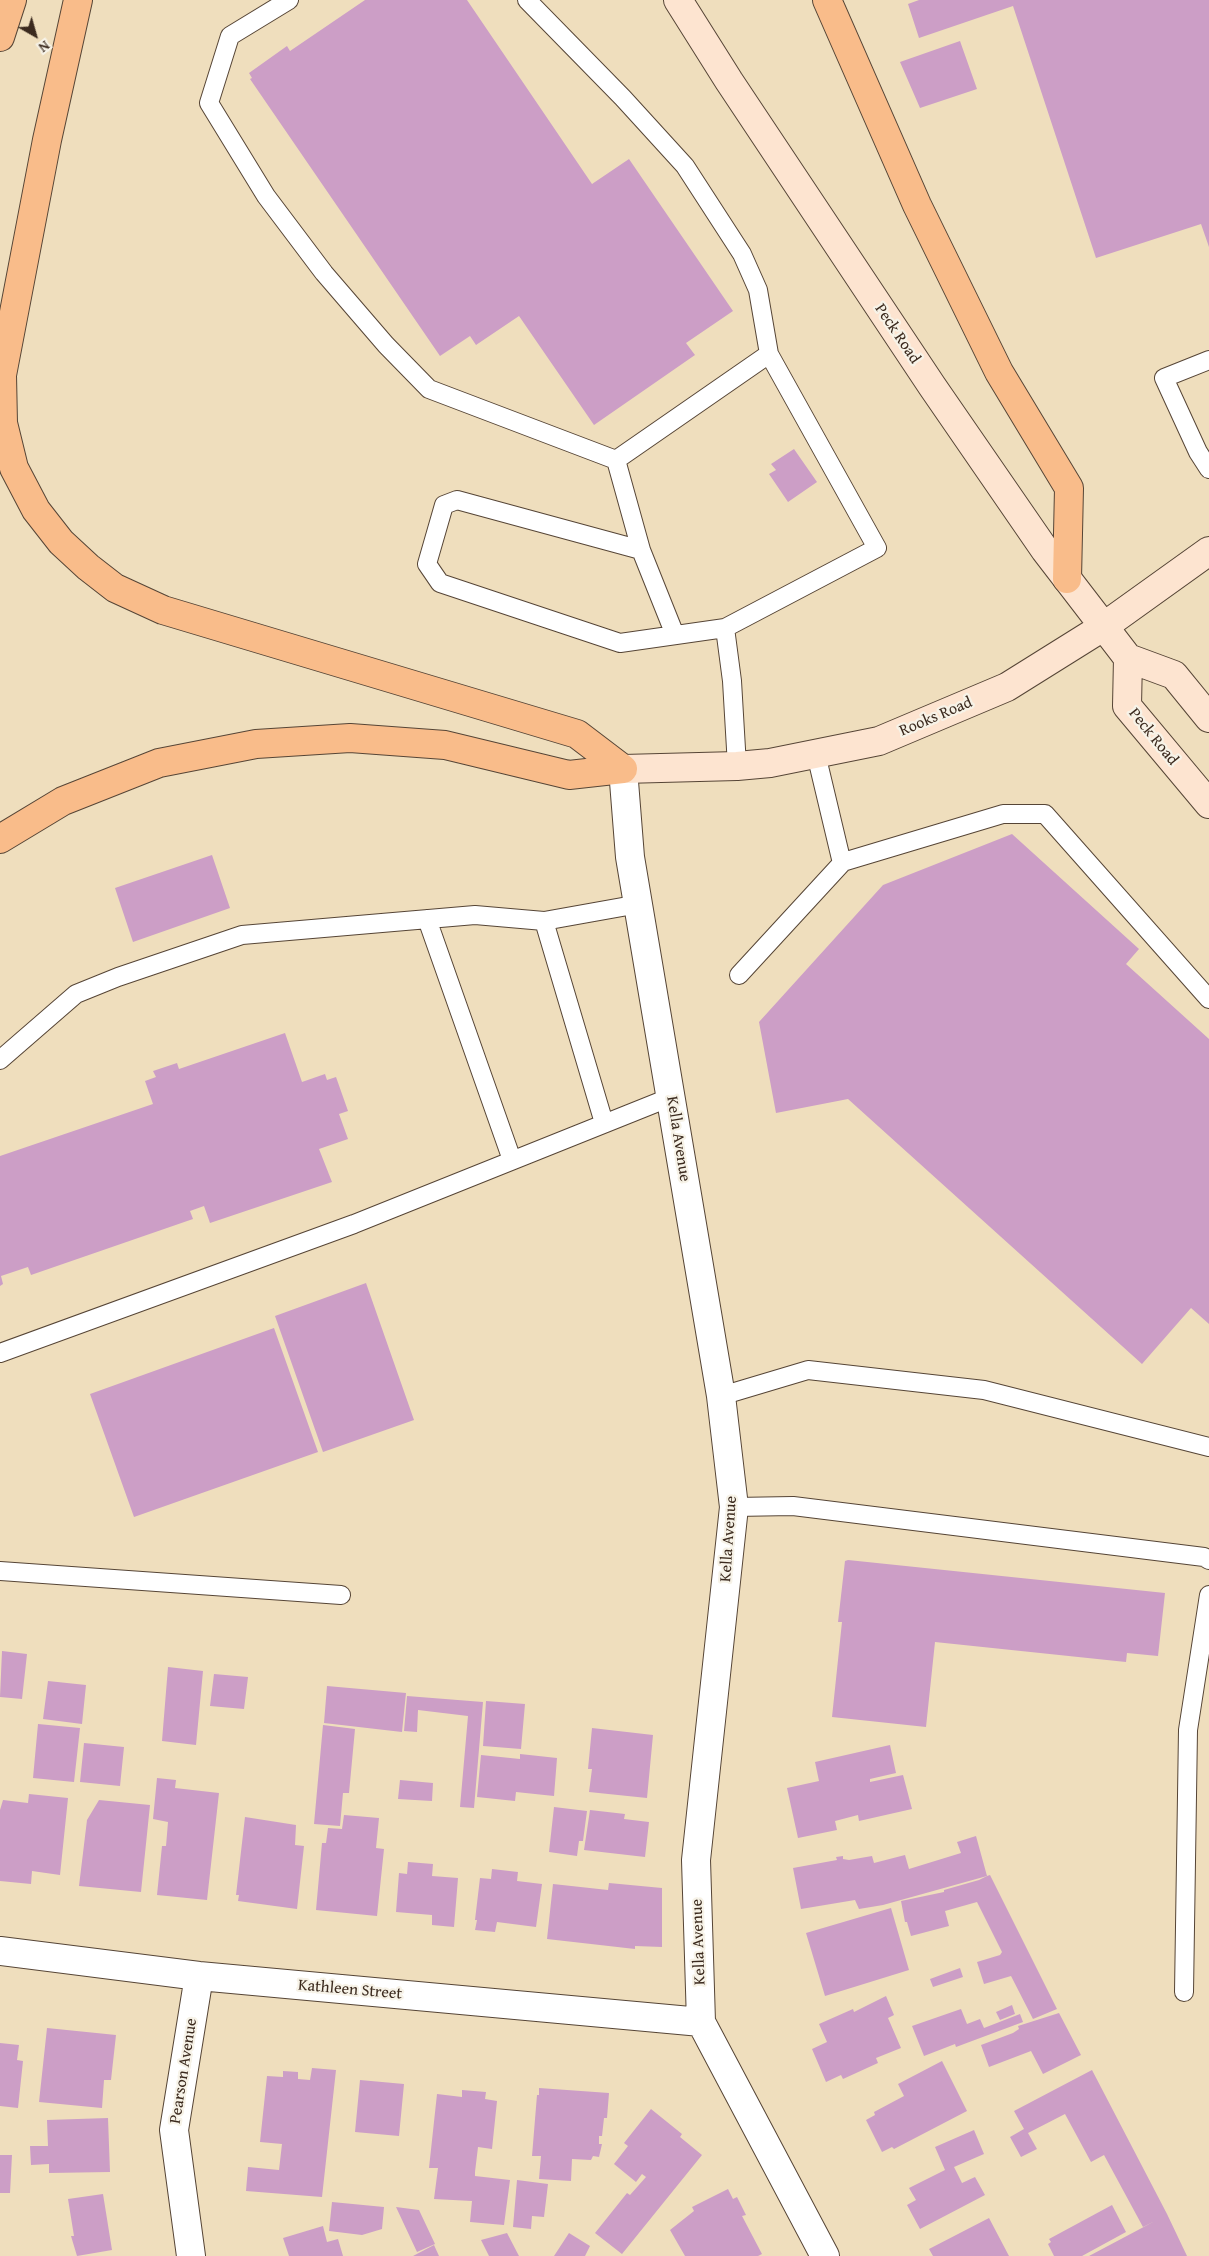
<!DOCTYPE html>
<style>
body{margin:0}
#map{position:relative;width:1209px;height:2256px;overflow:hidden;background:#efdebd;font-family:"Gentium Book Plus",serif}
canvas{display:block}
.north{position:absolute;left:10px;top:10px;width:50px;height:50px;-webkit-text-stroke:4px #f7f3e8;paint-order:stroke;rotate:142deg;font-size:14px;font-weight:700;line-height:20px;text-align:center;color:#3b2a1e}
.north::after{content:'';display:block;margin:auto;width:18px;height:22px;background:#3b2a1e;clip-path:polygon(50% 0,100% 100%,50% 72%,0 100%)}
</style>
<div id="map">
<canvas width="1209" height="2256"></canvas>
<div class="north">N</div>
</div>
<script>
const context = document.querySelector('canvas').getContext('2d');
context.lineJoin = 'round';
function paint(path, color) {
  context.fillStyle = color;
  context.fill(path, 'evenodd');
}
function shape(rows) {
  const path = new Path2D();
  for (const r of rows) {
    path.moveTo(r[0], r[1]);
    for (let i = 2; i < r.length; i += 2) path.lineTo(r[i], r[i + 1]);
  }
  return path;
}
function stroke(path, color, width, dash) {
  context.strokeStyle = color;
  context.lineWidth = width;
  context.lineCap = dash ? 'butt' : 'round';
  context.setLineDash(dash || []);
  context.stroke(path);
}
function label(font, color, halo, rows, align = 'center') {
  context.font = font + ' "Gentium Book Plus",serif';
  context.lineWidth = 4.5;
  context.setLineDash([]);
  context.textBaseline = 'middle';
  context.strokeStyle = halo;
  context.fillStyle = color;
  for (const [text, x, y, turn = 0] of rows) {
    context.save();
    context.translate(x, y);
    context.rotate((+turn || 0) * Math.PI / 180);
    context.textAlign = isNaN(turn) ? turn : align;
    if (halo) context.strokeText(text, 0, 0);
    context.fillText(text, 0, 0);
    context.restore();
  }
}
const building = shape([
 [365,0,467,0,592,184,629,159,733,311,686,343,695,355,594,425,519,316,476,345,470,336,440,356,250,79,252,78,249,73,287,46,290,51],
 [919,0,1209,0,1209,247,1201,224,1096,258,1013,6,919,38,908,4],
 [960,41,977,89,920,108,900,62],
 [794,449,817,482,788,502,769,474,776,470,771,464],
 [1012,834,1139,949,1126,964,1209,1039,1209,1324,1191,1308,1142,1364,848,1099,776,1113,759,1022,883,885],
 [212,855,230,908,133,942,115,888],
 [285,1033,302,1082,325,1074,327,1080,336,1077,348,1111,339,1114,348,1139,319,1149,332,1182,210,1223,204,1206,190,1211,193,1219,31,1275,28,1267,1,1276,3,1284,0,1286,0,1156,153,1104,145,1081,156,1077,153,1071,177,1063,179,1069],
 [366,1283,414,1420,323,1452,275,1316],
 [274,1328,318,1452,134,1517,90,1394],
 [848,1560,1165,1593,1158,1656,1127,1653,1126,1662,935,1642,926,1727,832,1717,842,1622,838,1622,845,1561],
 [2,1651,27,1654,22,1699,0,1697],
 [168,1667,203,1671,196,1745,162,1741],
 [214,1674,248,1677,244,1709,210,1706],
 [48,1681,86,1685,82,1724,43,1719],
 [327,1686,406,1693,402,1732,324,1723],
 [407,1696,483,1702,474,1808,460,1807,468,1716,418,1710,417,1732,404,1731],
 [486,1701,525,1704,521,1749,483,1746],
 [38,1724,80,1728,74,1782,33,1778],
 [323,1725,355,1729,349,1793,343,1793,340,1826,314,1824],
 [592,1728,653,1735,647,1798,589,1792,592,1769,588,1769],
 [84,1743,124,1747,120,1786,80,1782],
 [890,1745,896,1773,870,1779,870,1782,903,1775,912,1809,859,1821,858,1815,835,1821,837,1830,798,1838,787,1788,819,1781,815,1762],
 [520,1754,557,1758,554,1796,516,1792,515,1801,477,1797,481,1755,520,1759],
 [157,1778,176,1780,175,1788,219,1793,207,1900,157,1895,162,1846,166,1846,168,1822,153,1819],
 [400,1780,433,1783,432,1801,398,1799],
 [29,1794,68,1798,60,1875,32,1871,31,1884,0,1881,0,1810,3,1800,28,1803],
 [99,1800,150,1805,141,1892,79,1886,87,1820],
 [554,1807,587,1811,583,1841,579,1841,577,1856,549,1852],
 [590,1810,625,1814,624,1819,649,1822,645,1857,584,1850],
 [344,1815,379,1818,376,1848,384,1849,377,1916,316,1910,322,1843,326,1843,328,1828,342,1829],
 [245,1817,296,1825,295,1845,304,1846,297,1909,238,1901,239,1895,236,1895],
 [976,1836,987,1876,990,1875,1057,2009,1033,2019,1011,1976,984,1984,977,1962,1000,1955,1002,1952,977,1902,945,1911,949,1926,911,1936,907,1922,905,1922,901,1901,944,1892,944,1890,979,1880,987,1876,883,1905,859,1909,855,1900,801,1909,793,1868,837,1860,836,1857,843,1856,843,1859,849,1860,872,1856,874,1863,905,1855,909,1869,961,1853,957,1842],
 [408,1862,433,1864,432,1876,458,1878,454,1927,432,1925,432,1915,396,1912,399,1873,407,1874],
 [492,1869,518,1872,517,1881,542,1884,536,1927,497,1922,495,1932,475,1930,477,1920,475,1920,480,1878,491,1879],
 [609,1883,662,1888,662,1947,635,1946,635,1949,547,1939,553,1884,608,1890],
 [891,1908,909,1970,825,1996,806,1933],
 [960,1968,963,1977,933,1987,930,1979],
 [886,1996,894,2015,888,2018,901,2048,876,2058,878,2063,843,2079,841,2075,826,2082,812,2049,827,2042,819,2024,853,2009,854,2012],
 [1012,2005,1015,2014,1000,2020,996,2012],
 [961,2009,967,2024,980,2019,984,2028,1020,2014,1023,2022,956,2047,955,2044,924,2056,912,2026],
 [1059,2013,1081,2055,1043,2074,1031,2051,989,2067,981,2045,1013,2033,1019,2029,1018,2026],
 [47,2028,116,2035,111,2080,104,2080,102,2108,39,2102],
 [0,2043,19,2045,17,2060,23,2061,18,2108,0,2106],
 [942,2061,967,2111,894,2149,892,2147,882,2152,866,2120,875,2115,874,2112,904,2096,898,2084],
 [312,2068,336,2070,322,2197,246,2191,248,2167,279,2170,282,2144,260,2142,267,2076,283,2077,283,2071,298,2072,298,2079,310,2080],
 [1092,2070,1167,2214,1187,2256,1089,2256,1155,2221,1143,2227,1104,2155,1091,2162,1065,2114,1028,2133,1037,2149,1021,2157,1010,2137,1024,2129,1014,2111],
 [360,2080,404,2084,399,2136,355,2132],
 [539,2088,609,2093,607,2118,604,2118,602,2136,599,2136,599,2144,602,2144,599,2157,593,2156,591,2160,572,2159,571,2181,539,2179,541,2156,532,2156,537,2095,539,2095],
 [462,2090,486,2092,485,2099,497,2101,492,2149,478,2147,475,2172,475,2176,510,2180,504,2225,470,2222,472,2201,434,2199,438,2168,429,2168,437,2094,462,2097],
 [651,2109,682,2134,680,2137,702,2155,622,2254,595,2233,627,2193,630,2195,646,2177,642,2174,636,2182,614,2164,628,2146,624,2143],
 [108,2118,110,2172,49,2173,49,2164,31,2165,30,2146,48,2146,47,2120],
 [974,2130,984,2154,954,2167,962,2183,975,2177,985,2195,920,2229,907,2205,916,2200,909,2188,945,2170,935,2147],
 [0,2155,12,2155,10,2193,0,2193],
 [517,2180,548,2184,544,2217,532,2216,531,2229,513,2227],
 [728,2189,733,2199,737,2197,746,2215,742,2216,762,2254,758,2256,685,2256,670,2230,694,2211,692,2207],
 [103,2194,112,2250,77,2256,71,2236,74,2236,68,2199],
 [332,2202,384,2207,382,2229,362,2235,329,2231],
 [1112,2205,1126,2232,1082,2256,1054,2256,1048,2244,1051,2242,1049,2239],
 [396,2207,419,2210,435,2244,417,2252],
 [989,2218,1009,2256,933,2256,929,2249],
 [323,2226,327,2242,338,2239,343,2256,289,2256,283,2238],
 [507,2233,519,2256,489,2256,481,2240],
 [569,2233,590,2246,585,2256,554,2256],
 [434,2245,439,2256,413,2256]
]);
const lane = shape([
 [289,0,230,36,209,103,266,196,324,273,386,345,429,389,616,460],
 [527,0,623,98,685,166,742,254,758,290,769,354],
 [1209,360,1164,378,1198,452,1209,469],
 [641,550,616,460,769,354,877,548,725,628,620,643,440,583,427,564,444,505,457,500,641,550,675,635],
 [725,628,732,681,737,766],
 [816,754,841,859,843,862,1003,814,1045,814,1209,999],
 [427,919,512,1160],
 [544,921,604,1123],
 [739,975,843,862],
 [0,1060,76,994,118,977,242,935,475,915,544,921,639,904],
 [0,1353,354,1224,671,1097],
 [721,1396,808,1370,984,1390,1209,1447],
 [734,1507,793,1506,1204,1557,1209,1560],
 [0,1571,341,1595],
 [1184,1992,1188,1730,1209,1595]
]);
const street = shape([
 [623,769,630,857,721,1396,734,1507,696,1860,701,2022,825,2256],
 [0,1951,199,1976,701,2022],
 [191,2256,174,2130,199,1976]
]);
const secondary = shape([
 [678,0,729,81,932,386,1045,550,1128,658,1174,675,1209,718],
 [1128,658,1127,706,1209,804],
 [623,769,737,766,770,763,879,741,1007,687,1103,627,1209,551]
]);
const highway = shape([
 [78,0,47,140,2,375,3,423,14,468,36,510,61,542,88,567,115,588,163,610,577,734,623,769],
 [827,0,917,205,999,372,1069,488,1067,579],
 [0,37,12,0],
 [0,839,63,801,159,763,256,744,350,738,445,745,569,775,623,769]
]);
const streetNames = [
 ["Peck Road",897,334,56],
 ["Rooks Road",936,717,-23],
 ["Peck Road",1153,737,51],
 ["Kella Avenue",678,1139,81],
 ["Kella Avenue",729,1539,-86],
 ["Kella Avenue",699,1942,-92],
 ["Kathleen Street",350,1990,5],
 ["Pearson Avenue",184,2071,-81]
];
paint(building, '#cc9ec6');
stroke(lane, '#564536', 20);
stroke(street, '#564536', 30);
stroke(secondary, '#564536', 30);
stroke(highway, '#564536', 30);
stroke(lane, '#fff', 18);
stroke(street, '#fff', 28);
stroke(secondary, '#fde4d0', 28);
stroke(highway, '#f9bc8a', 28);
label('16px', '#3b2a1e', '#f7f3e8', streetNames);
</script>
